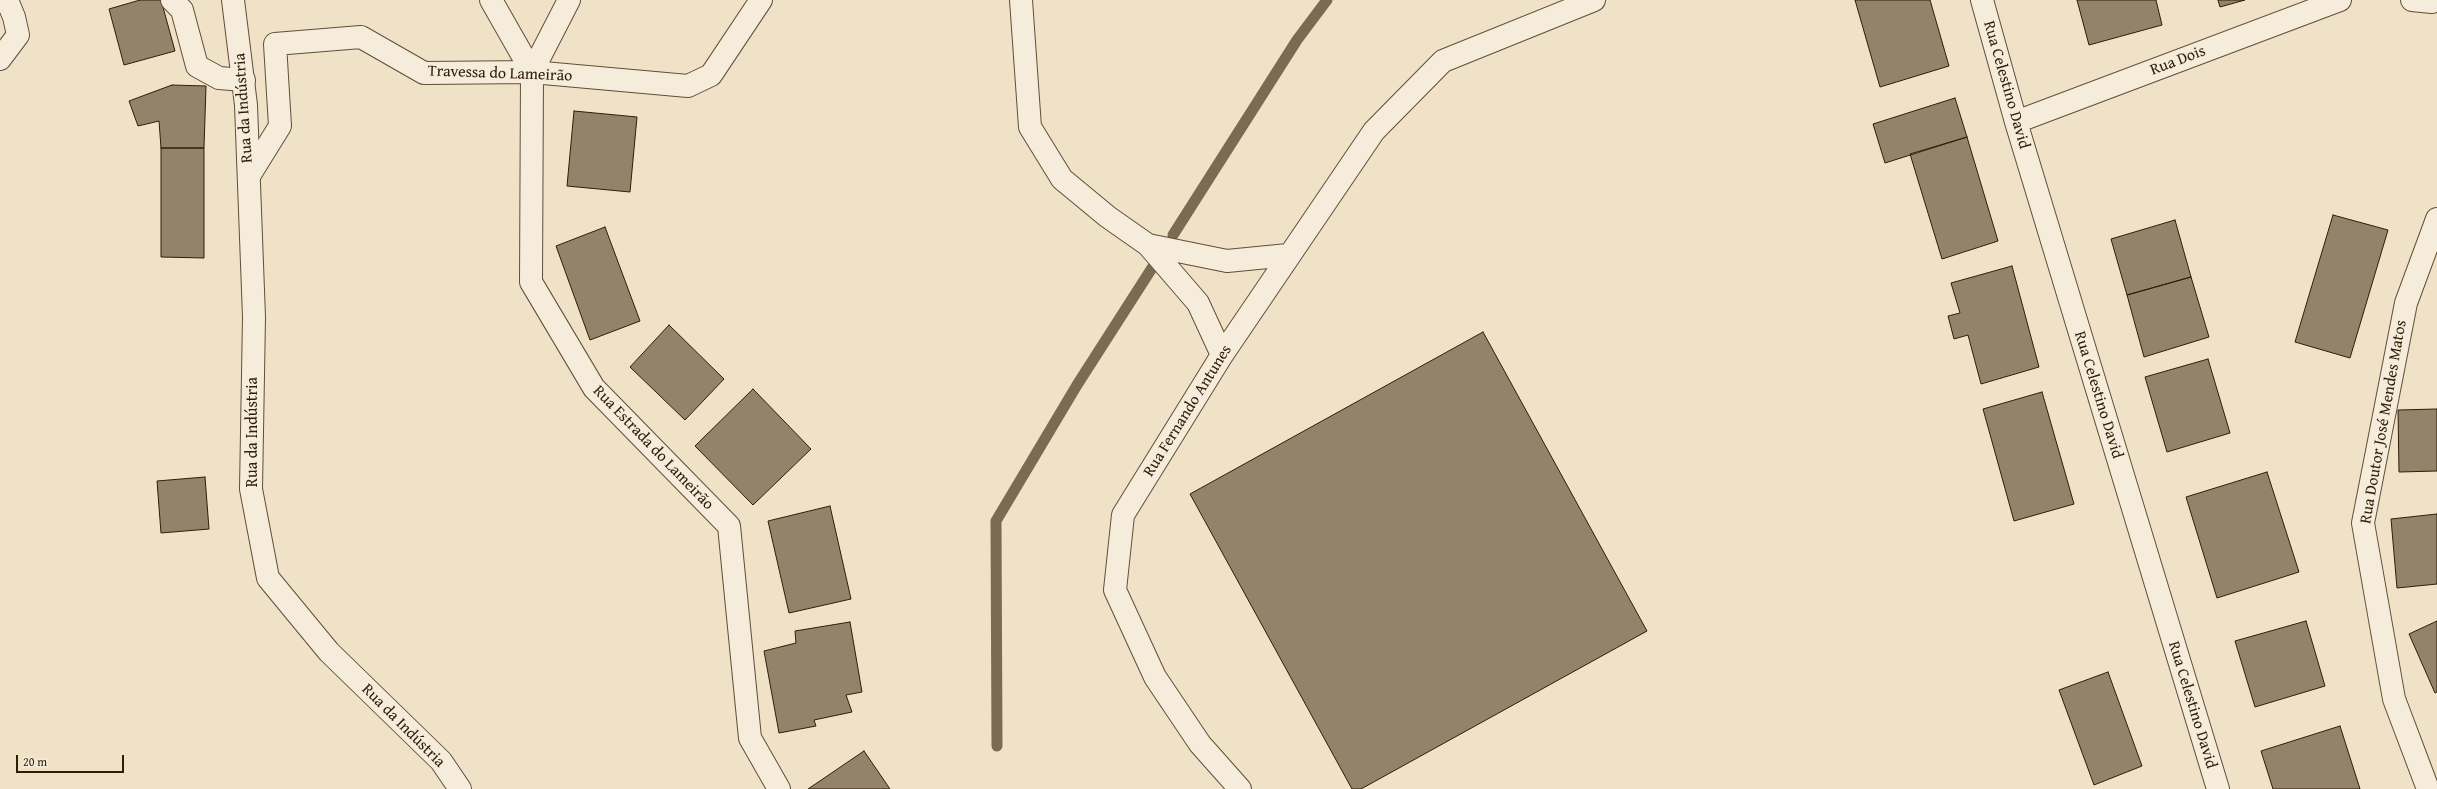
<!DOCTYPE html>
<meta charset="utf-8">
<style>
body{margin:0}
#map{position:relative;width:2437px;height:789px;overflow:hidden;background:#f0e2c7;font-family:"Gentium Book Plus",serif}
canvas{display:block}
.scale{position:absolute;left:16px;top:755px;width:108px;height:18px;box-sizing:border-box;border:2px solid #301d07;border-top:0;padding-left:5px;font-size:12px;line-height:14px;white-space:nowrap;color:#301d07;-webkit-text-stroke:3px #f5ecdb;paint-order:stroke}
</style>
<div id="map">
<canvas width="2437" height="789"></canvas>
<div class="scale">20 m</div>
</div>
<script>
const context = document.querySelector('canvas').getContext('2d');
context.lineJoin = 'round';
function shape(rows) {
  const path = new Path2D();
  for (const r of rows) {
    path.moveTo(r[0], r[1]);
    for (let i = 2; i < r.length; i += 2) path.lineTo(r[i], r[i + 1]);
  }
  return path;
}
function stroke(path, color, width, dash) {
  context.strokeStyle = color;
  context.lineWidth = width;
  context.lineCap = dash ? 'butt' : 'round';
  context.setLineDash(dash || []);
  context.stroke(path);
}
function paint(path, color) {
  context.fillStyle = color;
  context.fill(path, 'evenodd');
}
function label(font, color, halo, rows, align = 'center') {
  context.font = font + ' "Gentium Book Plus",serif';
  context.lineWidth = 3;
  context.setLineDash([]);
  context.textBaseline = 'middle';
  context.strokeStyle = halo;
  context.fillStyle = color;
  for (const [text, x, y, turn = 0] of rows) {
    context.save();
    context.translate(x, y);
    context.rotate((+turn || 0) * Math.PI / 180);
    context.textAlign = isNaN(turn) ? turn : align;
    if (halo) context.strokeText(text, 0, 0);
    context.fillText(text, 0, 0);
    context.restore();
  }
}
const stream = shape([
 [1173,235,1297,40,1327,0],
 [997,746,996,521,1077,385,1152,268]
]);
const building = shape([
 [140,0,161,0,175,51,124,65,109,9,140,0],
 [1855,0,1930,0,1949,66,1880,87,1855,0],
 [2077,0,2156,0,2162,25,2089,45,2077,0],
 [2218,0,2245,0,2220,7,2218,0],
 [172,85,206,86,204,148,161,148,159,121,138,126,129,101,172,85],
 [1955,98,1967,137,1885,163,1873,124,1955,98],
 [574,111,637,117,630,192,567,186,574,111],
 [1967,137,1998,241,1942,259,1910,154,1967,137],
 [161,148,204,148,204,258,161,257,161,148],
 [2333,215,2388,230,2350,358,2295,342,2333,215],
 [2175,220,2191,277,2127,295,2111,239,2175,220],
 [605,227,640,321,590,340,556,246,605,227],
 [2012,266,2039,367,1981,384,1968,335,1954,339,1948,316,1960,313,1951,283,2012,266],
 [2191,277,2209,337,2144,357,2127,295,2191,277],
 [669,325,724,379,685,420,630,367,669,325],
 [1483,332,1647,631,1361,789,1352,789,1190,494,1483,332],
 [2208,359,2230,433,2167,452,2145,377,2208,359],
 [753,389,811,449,753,505,695,446,753,389],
 [2042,392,2074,504,2014,521,1983,409,2042,392],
 [2437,409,2437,471,2399,472,2398,410,2437,409],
 [2267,472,2299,572,2217,598,2186,497,2267,472],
 [205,477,209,529,161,533,157,481,205,477],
 [830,506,851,599,789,613,768,521,830,506],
 [2437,514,2437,584,2397,588,2391,519,2437,514],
 [2306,621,2325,686,2255,707,2235,641,2306,621],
 [2437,621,2437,692,2435,693,2409,634,2437,621],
 [850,622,862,692,846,695,852,712,814,720,816,726,779,733,764,651,796,643,795,631,850,622],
 [2108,672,2142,766,2094,785,2059,690,2108,672],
 [2340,726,2360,789,2273,789,2261,751,2340,726],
 [864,751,890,789,808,789,864,751]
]);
const minor = shape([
 [172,0,182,10,197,66,219,78,244,80],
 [491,0,532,72,531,282,594,388,729,526,750,738,779,789],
 [1021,0,1030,127,1062,179,1108,217,1148,245,1198,303,1222,355],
 [1982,0,2016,122,2218,789],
 [2412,0,2432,2],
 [0,59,18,35,14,17,7,0],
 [532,72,569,0],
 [2016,122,2340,0],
 [249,176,280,126,275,44,361,37,424,73,532,72,688,86,711,75,761,0],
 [1148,245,1227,261,1288,255],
 [1240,789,1200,744,1155,677,1115,590,1123,515,1222,355,1374,131,1443,61,1594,0],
 [2428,789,2394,699,2363,523,2406,303,2437,219]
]);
const tertiary = shape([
 [233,0,246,105,254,317,251,489,268,578,329,652,441,761,460,789]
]);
const streetNames = [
 ["Rua Dois",2178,61,-21],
 ["Travessa do Lameirão",500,74,2],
 ["Rua Celestino David",2006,85,74],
 ["Rua da Indústria",244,108,-94],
 ["Rua Celestino David",2098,395,73],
 ["Rua Fernando Antunes",1188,411,-58],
 ["Rua Doutor José Mendes Matos",2384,422,-80],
 ["Rua da Indústria",253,432,-90],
 ["Rua Estrada do Lameirão",653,448,46],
 ["Rua Celestino David",2192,705,73],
 ["Rua da Indústria",403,726,45]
];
stroke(stream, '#7c6b53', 11);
paint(building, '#94836b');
stroke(building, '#301d07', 1);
stroke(minor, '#604e37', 24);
stroke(tertiary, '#604e37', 24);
stroke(minor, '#f5ecdb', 22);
stroke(tertiary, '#f5ecdb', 22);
label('16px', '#301d07', '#f5ecdb', streetNames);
</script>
